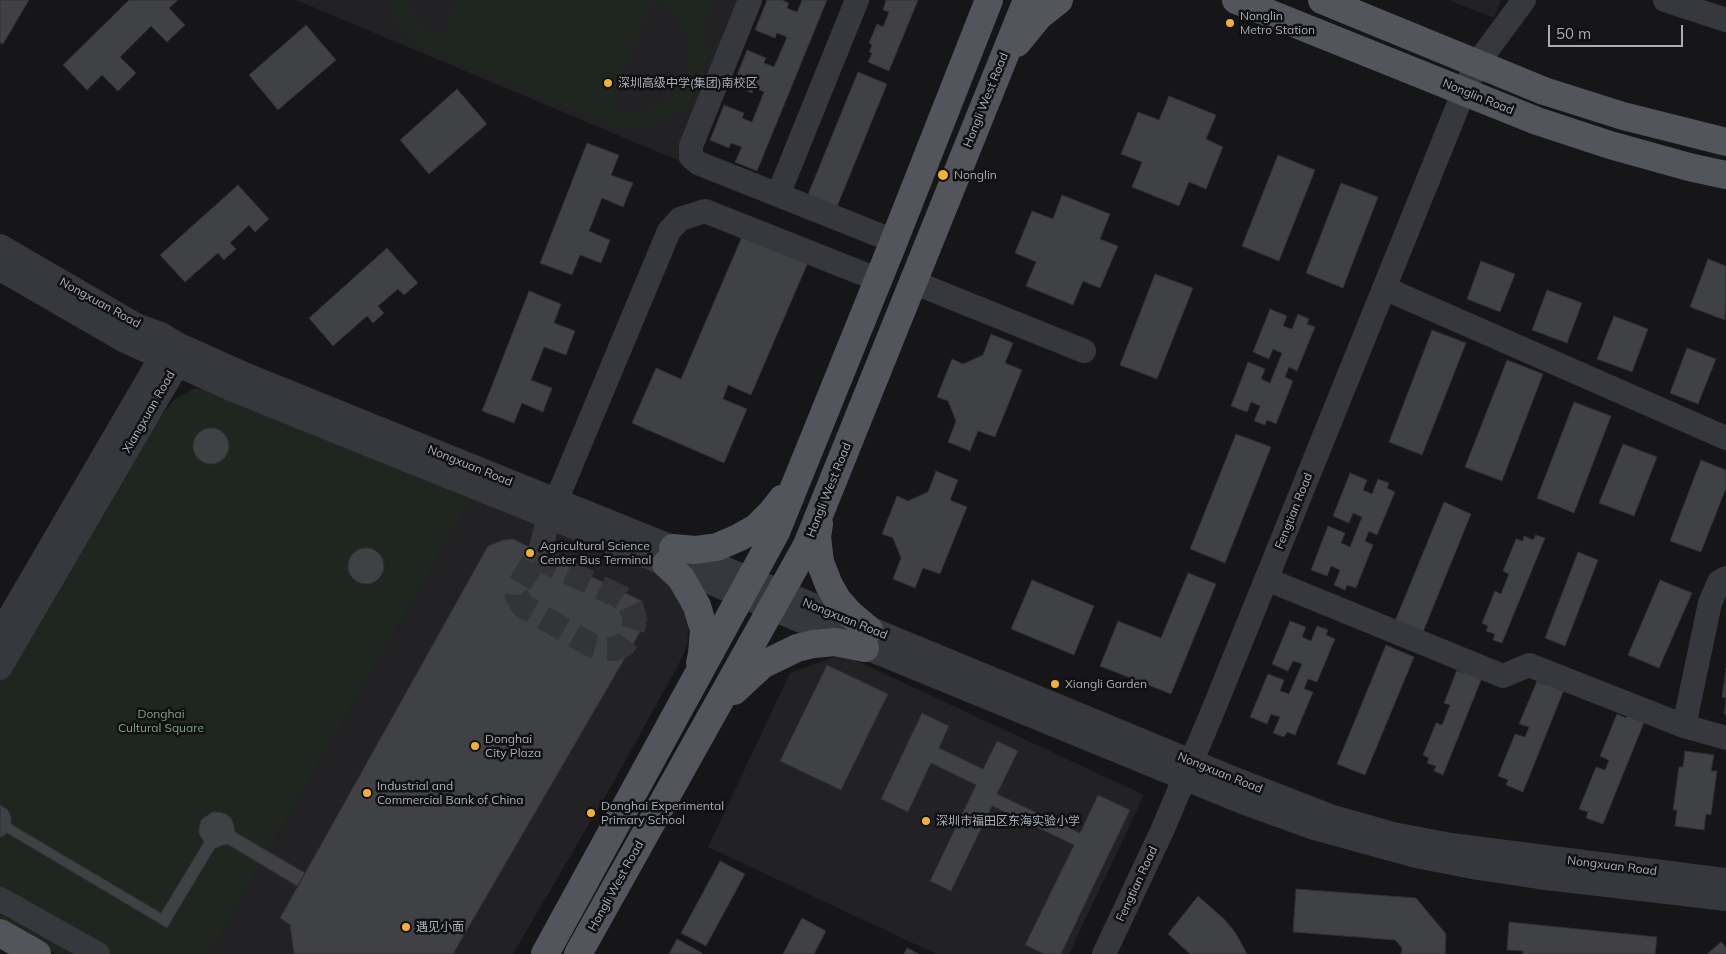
<!DOCTYPE html>
<meta charset="utf-8">
<style>
body{margin:0}
#map{position:relative;width:1726px;height:954px;overflow:hidden;background:#161618;font-family:Mulish,sans-serif}
canvas{display:block}
.scale{position:absolute;left:1548px;top:25px;width:135px;height:22px;box-sizing:border-box;border:2px solid #a8adb8;border-top:0;padding-left:6px;font-size:15px;line-height:18px;white-space:nowrap;color:#a8adb8;-webkit-text-stroke:4px #111113;paint-order:stroke}
</style>
<div id="map">
<canvas width="1726" height="954"></canvas>
<div class="scale">50 m</div>
</div>
<script>
const context = document.querySelector('canvas').getContext('2d');
context.lineJoin = 'round';
function paint(path, color) {
  context.fillStyle = color;
  context.fill(path, 'evenodd');
}
function shape(rows) {
  const path = new Path2D();
  for (const r of rows) {
    if (r.length === 3) {
      path.moveTo(r[0] + r[2], r[1]);
      path.arc(r[0], r[1], r[2], 0, 2 * Math.PI);
      continue;
    }
    path.moveTo(r[0], r[1]);
    for (let i = 2; i < r.length; i += 2) path.lineTo(r[i], r[i + 1]);
  }
  return path;
}
function stroke(path, color, width, dash) {
  context.strokeStyle = color;
  context.lineWidth = width;
  context.lineCap = dash ? 'butt' : 'round';
  context.setLineDash(dash || []);
  context.stroke(path);
}
function label(font, color, halo, rows, align = 'center') {
  context.font = font + ' Mulish,"Noto Sans SC",sans-serif';
  context.lineWidth = 5;
  context.setLineDash([]);
  context.textBaseline = 'middle';
  context.strokeStyle = halo;
  context.fillStyle = color;
  for (const [text, x, y, turn = 0] of rows) {
    context.save();
    context.translate(x, y);
    context.rotate((+turn || 0) * Math.PI / 180);
    context.textAlign = isNaN(turn) ? turn : align;
    if (halo) context.strokeText(text, 0, 0);
    context.fillText(text, 0, 0);
    context.restore();
  }
}
const built = shape([
 [296,0,756,0,689,165],
 [1448,0,1501,0,1494,18],
 [474,494,650,566,678,591,689,623,687,644,681,660,613,783,513,954,209,954],
 [842,654,1144,795,1069,954,936,954,708,847,790,673]
]);
const green = shape([
 [389,0,406,0,414,18,422,27,441,40,458,0,652,0,609,107,621,111,632,112,644,110,655,107,673,94,686,75,689,64,690,52,686,30,673,11,657,0,701,0,713,5,707,20,697,16,705,38,707,52,705,67,701,81,694,94,685,106,674,115,661,122,647,126,632,128,618,127,603,122,421,48,410,39,401,27,394,14],
 [195,388,223,394,474,494,209,954,55,954,0,924,0,681,147,433,175,399]
]);
const building = shape([
 [0,0,29,0,3,44,0,43,0,0],
 [129,0,178,0,169,8,185,25,167,42,151,26,120,57,136,73,118,91,102,75,87,90,63,65,129,0],
 [767,0,782,0,789,3,787,8,797,12,802,0,827,0,757,171,735,162,742,147,731,143,729,148,710,140,724,105,744,113,742,118,752,122,764,92,754,88,752,93,733,85,747,50,766,58,764,63,774,67,787,37,777,33,775,38,755,30,767,0],
 [886,0,918,0,889,71,868,62,872,53,869,52,872,45,869,43,877,24,883,27,889,12,883,10,886,0],
 [306,25,336,60,278,110,249,75,306,25],
 [858,72,887,84,836,209,807,197,858,72],
 [457,89,487,124,429,174,400,140,457,89],
 [1169,96,1216,115,1206,139,1223,147,1206,189,1189,182,1179,206,1132,187,1142,162,1121,154,1138,112,1159,120,1169,96],
 [587,143,619,155,611,175,633,183,623,207,602,198,589,231,610,240,601,263,580,255,572,275,540,263,587,143],
 [1278,155,1315,170,1279,261,1242,246,1278,155],
 [1341,183,1378,197,1343,288,1306,273,1341,183],
 [238,185,269,219,255,232,249,225,230,243,236,249,224,260,218,253,185,282,160,255,238,185],
 [1062,195,1110,214,1100,239,1118,246,1100,288,1083,281,1073,305,1026,286,1036,262,1015,253,1032,211,1053,219,1062,195],
 [744,232,809,260,751,395,728,385,723,399,747,409,724,463,632,423,656,368,681,379,744,232],
 [387,248,418,283,404,295,398,289,378,306,384,313,373,323,367,316,333,346,309,318,387,248],
 [1708,259,1726,266,1725,320,1690,307,1708,259],
 [1481,261,1515,274,1500,312,1467,299,1481,261],
 [1155,274,1193,288,1157,379,1120,365,1155,274],
 [1547,290,1582,303,1567,343,1532,330,1547,290],
 [529,291,561,304,554,323,575,331,566,355,544,347,531,380,552,388,543,412,522,403,514,423,482,411,529,291],
 [1270,309,1287,316,1283,326,1292,329,1298,314,1309,319,1307,324,1315,327,1297,371,1289,367,1285,377,1293,381,1276,424,1267,420,1265,425,1254,421,1260,406,1251,402,1247,412,1231,406,1248,362,1265,369,1261,379,1270,383,1282,353,1273,349,1269,359,1253,352,1270,309],
 [1614,316,1648,329,1632,372,1597,359,1614,316],
 [1432,330,1466,343,1422,455,1389,442,1432,330],
 [991,334,1013,343,1005,363,1022,370,995,437,978,431,970,451,948,442,956,421,948,401,937,397,952,359,963,364,983,355,991,334],
 [1687,348,1716,359,1698,404,1670,393,1687,348],
 [1507,360,1543,374,1502,481,1465,467,1507,360],
 [1574,402,1611,416,1574,513,1537,498,1574,402],
 [211,446,18],
 [1236,434,1271,447,1225,563,1190,549,1236,434],
 [1623,444,1657,457,1634,516,1599,503,1623,444],
 [1701,460,1726,470,1726,488,1701,552,1670,541,1701,460],
 [936,471,958,480,950,500,967,507,940,574,923,568,915,588,893,579,901,558,893,538,882,534,897,496,908,501,928,492,936,471],
 [1350,473,1367,480,1363,490,1372,494,1378,479,1389,483,1387,488,1395,492,1377,535,1369,531,1365,541,1373,545,1356,588,1347,585,1345,590,1334,585,1340,570,1331,566,1327,576,1311,570,1328,526,1345,533,1341,543,1350,547,1362,517,1353,513,1349,523,1333,516,1350,473],
 [1444,502,1471,514,1423,632,1395,621,1444,502],
 [1536,535,1545,538,1502,643,1493,640,1495,634,1486,631,1488,626,1482,623,1495,591,1501,594,1509,574,1503,571,1516,539,1523,541,1524,536,1533,540,1536,535],
 [513,539,642,601,647,620,453,954,294,954,290,925,280,918,488,546,503,540,513,539],
 [366,566,18],
 [1578,552,1598,560,1565,646,1545,638,1578,552],
 [1188,573,1216,584,1171,694,1100,666,1118,621,1161,638,1188,573],
 [1032,580,1094,606,1074,655,1011,629,1032,580],
 [1660,580,1692,593,1659,668,1628,655,1660,580],
 [1290,621,1306,627,1302,637,1311,641,1317,626,1328,630,1326,635,1335,639,1317,682,1308,679,1304,689,1313,692,1295,735,1287,732,1284,737,1273,733,1280,717,1271,714,1267,724,1250,717,1268,674,1284,680,1280,691,1289,694,1302,664,1293,661,1288,671,1272,664,1290,621],
 [1386,645,1414,657,1365,775,1337,764,1386,645],
 [827,665,888,694,841,790,780,761,827,665],
 [1465,668,1485,670,1443,775,1434,771,1436,766,1427,763,1429,758,1423,755,1436,723,1442,725,1450,705,1444,703,1457,670,1463,673,1465,668],
 [1726,668,1726,714,1724,714,1726,698,1722,697,1726,668],
 [1548,680,1565,687,1523,792,1506,785,1508,780,1498,776,1515,734,1525,737,1529,727,1519,724,1537,681,1546,685,1548,680],
 [922,713,949,726,939,748,983,769,997,741,1018,751,997,794,1080,833,1098,795,1130,810,1061,954,1044,954,1025,945,1074,845,992,806,951,891,930,881,976,785,931,763,908,812,881,799,922,713],
 [1628,713,1645,720,1603,824,1586,818,1588,812,1579,809,1596,767,1605,770,1609,760,1600,756,1617,714,1626,718,1628,713],
 [1685,751,1714,755,1711,771,1717,771,1711,815,1706,814,1704,830,1675,826,1677,810,1673,810,1679,767,1683,767,1685,751],
 [0,805,8,810,11,817,11,824,161,913,204,842,199,834,199,827,201,820,212,812,219,812,226,814,231,818,234,825,235,832,305,873,297,886,227,844,215,848,167,928,7,833,0,838,0,805],
 [720,861,745,874,706,946,681,933,720,861],
 [1296,889,1416,898,1446,934,1445,954,1401,954,1402,948,1395,940,1293,932,1296,889],
 [1198,896,1224,919,1235,932,1247,954,1190,954,1168,934,1198,896],
 [802,918,826,931,814,954,783,954,802,918],
 [1509,922,1657,937,1655,954,1523,954,1523,951,1507,950,1509,922],
 [677,939,702,953,702,954,669,954,677,939],
 [1721,942,1726,947,1726,954,1707,954,1721,942],
 [907,948,919,954,904,954,907,948]
]);
const minorTunnel = shape([
 [540,551,548,563,621,597,629,604,634,615,634,626,631,635,624,645,614,649,604,649,593,646,523,606,517,596,518,587,540,551]
]);
const minor = shape([
 [750,0,691,146,691,157,698,163,894,241],
 [1665,0,1726,20],
 [778,195,857,0],
 [0,246,136,325,161,334,177,344,242,373,702,559,1230,777,1330,816,1393,834,1451,845,1726,880],
 [0,269,125,341,231,389,693,575,820,629,1242,802,1314,828,1416,856,1478,868,1538,877,1726,899],
 [913,282,1084,351],
 [1384,288,1726,438],
 [540,551,549,517,556,501,669,231,680,219,705,211,879,280],
 [1266,579,1503,676,1529,665,1684,726,1726,738],
 [0,633,161,357,172,348],
 [0,668,177,365,177,350],
 [1684,726,1710,603,1719,582,1726,578],
 [0,899,98,954],
 [1104,954,1162,831,1212,713,1464,91,1476,65,1524,0]
]);
const major = shape([
 [1236,0,1537,121,1610,145,1689,167,1726,175],
 [1322,0,1544,91,1623,116,1726,142],
 [1017,43,1039,16,1059,0],
 [819,524,817,537,820,562,829,585,837,599,849,613,869,630],
 [673,548,695,550,717,547,738,538,756,528,772,512,782,499],
 [666,564,681,578,697,606,704,630,702,654,700,663],
 [734,691,762,665,797,648,813,644,835,642,865,648],
 [0,933,37,954],
 [545,954,776,532,894,241,989,0],
 [578,954,807,545,1027,0]
]);
const markers = [
 [1230,23,5,"#f2b134"],
 [608,83,5,"#f2b134"],
 [943,175,6,"#f2b134"],
 [530,553,5,"#f2b134"],
 [1055,684,5,"#f2b134"],
 [475,746,5,"#f2b134"],
 [367,793,5,"#f2b134"],
 [591,813,5,"#f2b134"],
 [926,821,5,"#f2b134"],
 [406,927,5,"#f2b134"]
];
const poiNames = [
 ["Nonglin",1240,16],
 ["Metro Station",1240,30],
 ["深圳高级中学(集团)南校区",618,83],
 ["Nonglin",954,175],
 ["Agricultural Science",540,546],
 ["Center Bus Terminal",540,560],
 ["Xiangli Garden",1065,684],
 ["Donghai",485,739],
 ["City Plaza",485,753],
 ["Industrial and",377,786],
 ["Commercial Bank of China",377,800],
 ["Donghai Experimental",601,806],
 ["Primary School",601,820],
 ["深圳市福田区东海实验小学",936,821],
 ["遇见小面",416,927]
];
const streetNames = [
 ["Nonglin Road",1478,97,22],
 ["Hongli West Road",986,100,-68],
 ["Nongxuan Road",100,303,29],
 ["Xiangxuan Road",149,412,-60],
 ["Nongxuan Road",470,466,22],
 ["Hongli West Road",829,490,-68],
 ["Fengtian Road",1294,511,-68],
 ["Nongxuan Road",845,619,22],
 ["Nongxuan Road",1220,773,22],
 ["Nongxuan Road",1612,866,7],
 ["Fengtian Road",1137,884,-65],
 ["Hongli West Road",616,886,-61]
];
const parkNames = [
 ["Donghai",161,714],
 ["Cultural Square",161,728]
];
paint(built, '#222225');
paint(green, '#1e261f');
paint(building, '#404145');
stroke(building, '#303034', 1);
stroke(minorTunnel, '#333438', 24, [24, 12]);
stroke(minor, '#37383d', 24);
stroke(major, '#53555c', 28);
for (const [x, y, r, color] of markers) {
  const dot = new Path2D();
  dot.arc(x, y, r, 0, 2 * Math.PI);
  context.fillStyle = color;
  context.fill(dot);
  stroke(dot, '#111113', 2);
}
label('12px', '#a8adb8', '#111113', poiNames, 'left');
label('12px', '#a8adb8', '#111113', streetNames);
label('12px', '#7fa381', '#111113', parkNames);
</script>
